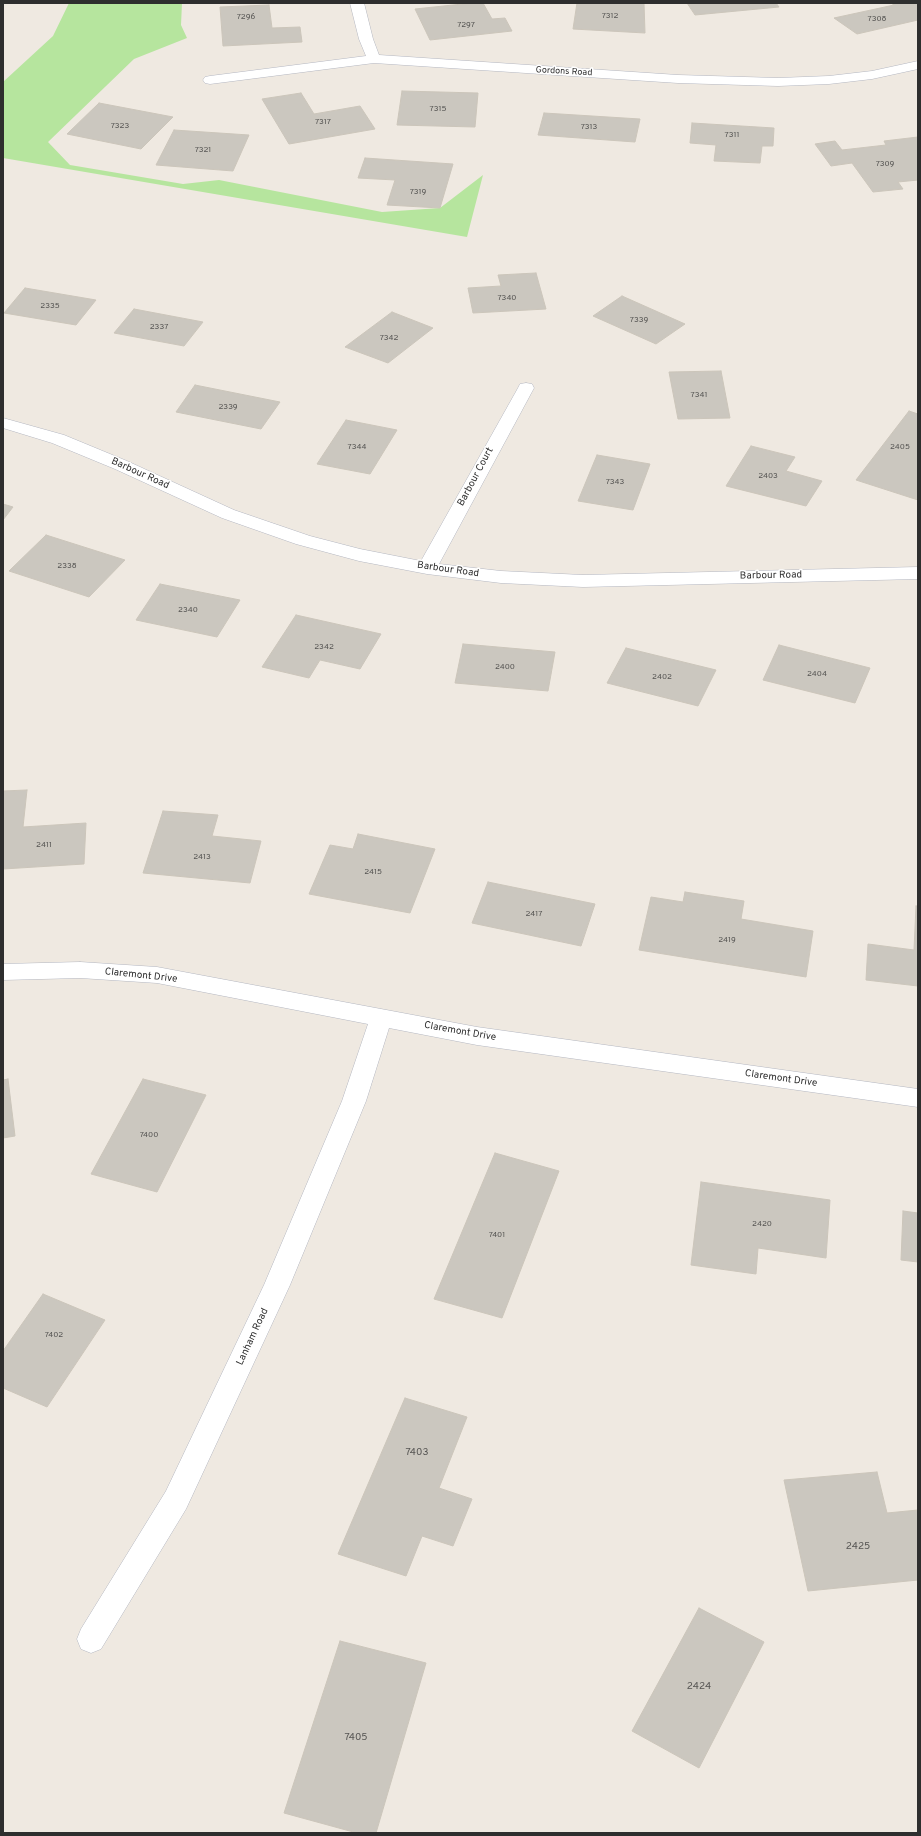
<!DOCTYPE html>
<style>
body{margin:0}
#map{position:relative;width:921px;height:1836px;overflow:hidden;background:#efe9e1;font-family:Overpass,sans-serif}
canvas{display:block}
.frame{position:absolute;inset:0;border:4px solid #2e2e2e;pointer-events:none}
</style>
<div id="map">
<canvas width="921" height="1836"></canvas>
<div class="frame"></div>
</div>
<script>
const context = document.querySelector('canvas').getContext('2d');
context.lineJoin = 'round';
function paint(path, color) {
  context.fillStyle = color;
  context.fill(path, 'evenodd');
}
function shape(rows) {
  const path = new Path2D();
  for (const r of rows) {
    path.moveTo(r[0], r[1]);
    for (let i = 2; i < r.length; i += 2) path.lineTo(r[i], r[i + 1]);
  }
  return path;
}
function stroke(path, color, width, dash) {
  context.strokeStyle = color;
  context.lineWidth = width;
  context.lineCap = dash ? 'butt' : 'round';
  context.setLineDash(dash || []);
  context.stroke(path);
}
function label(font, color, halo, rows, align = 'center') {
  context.font = font + ' Overpass,sans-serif';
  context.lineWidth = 3;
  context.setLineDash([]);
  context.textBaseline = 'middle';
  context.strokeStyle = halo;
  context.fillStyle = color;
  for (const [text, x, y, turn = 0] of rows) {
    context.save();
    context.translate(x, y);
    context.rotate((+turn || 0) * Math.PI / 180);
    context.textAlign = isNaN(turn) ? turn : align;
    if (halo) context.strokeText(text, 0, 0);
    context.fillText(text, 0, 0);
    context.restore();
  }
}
const green = shape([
 [69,3,182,3,181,25,187,38,134,59,48,142,70,165,183,184,219,180,382,212,440,208,483,175,467,237,3,158,3,82,53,36]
]);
const building = shape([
 [472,3,483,3,492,19,505,18,512,31,430,40,415,9,472,3],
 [577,3,644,3,645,33,573,29,577,3],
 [687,3,776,3,779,7,695,15,687,3],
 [891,3,918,3,918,20,857,34,834,18,894,5,891,3],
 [269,5,272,28,300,27,302,42,223,46,220,7,269,5],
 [402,91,478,93,475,127,397,125,402,91],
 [301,93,314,114,360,106,375,129,289,144,262,99,301,93],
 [99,103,173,117,141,149,67,134,99,103],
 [544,113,640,119,635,142,538,135,544,113],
 [692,123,774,128,773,146,762,146,760,163,714,161,716,145,690,143,692,123],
 [174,130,249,135,233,171,156,165,174,130],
 [918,137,918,180,898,182,903,189,873,192,852,163,831,166,815,144,835,141,842,150,886,145,884,141,918,137],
 [365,158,453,164,440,208,387,205,395,180,358,178,365,158],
 [536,273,546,309,473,313,468,288,501,286,498,275,536,273],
 [25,288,96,300,76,325,4,313,25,288],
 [622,296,685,324,656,344,593,316,622,296],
 [134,309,203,322,184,346,114,333,134,309],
 [392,312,433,328,388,363,345,347,392,312],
 [721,371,730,418,678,419,669,372,721,371],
 [195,385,280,402,261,429,176,412,195,385],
 [909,411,918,414,918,500,856,480,909,411],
 [346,420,397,430,370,474,317,464,346,420],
 [751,446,795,457,786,471,822,481,806,506,726,486,751,446],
 [597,455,650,464,633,510,578,501,597,455],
 [3,504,13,507,3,520,3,504],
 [46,535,125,560,89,597,9,571,46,535],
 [160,584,240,600,217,637,136,620,160,584],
 [296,615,381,634,360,669,320,660,309,678,262,667,296,615],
 [463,644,555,652,548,691,455,683,463,644],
 [779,645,870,668,855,703,763,680,779,645],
 [626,648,716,670,698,706,607,683,626,648],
 [27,790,23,827,86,823,84,864,3,869,3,791,27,790],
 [163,811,218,815,212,836,261,841,250,883,143,873,163,811],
 [358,834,435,849,410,913,309,894,330,845,353,849,358,834],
 [488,882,595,904,581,946,472,923,488,882],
 [685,892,744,901,741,919,813,931,806,977,639,950,651,897,683,902,685,892],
 [916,906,918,906,918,986,866,980,868,944,914,950,916,906],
 [8,1079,15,1136,3,1138,3,1080,8,1079],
 [143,1079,206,1095,157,1192,91,1174,143,1079],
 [495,1153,559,1171,502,1318,434,1299,495,1153],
 [701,1182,830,1200,826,1258,758,1248,756,1274,691,1265,701,1182],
 [903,1211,918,1213,918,1262,901,1260,903,1211],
 [43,1294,105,1320,47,1407,3,1388,3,1351,43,1294],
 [405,1398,467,1417,439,1488,472,1499,453,1546,422,1536,406,1576,338,1554,405,1398],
 [877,1472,887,1513,918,1510,918,1580,808,1591,784,1480,877,1472],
 [699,1608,764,1642,699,1768,632,1731,699,1608],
 [340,1641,426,1663,376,1833,357,1833,284,1813,340,1641]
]);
const street = shape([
 [350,3,364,3,373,39,379,55,678,75,778,78,829,76,872,71,918,61,918,69,872,79,829,84,778,86,678,83,374,63,210,84,205,83,203,80,205,77,210,76,366,56,359,39,350,3],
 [526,383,532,384,534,388,439,564,501,571,583,575,918,567,918,579,583,587,501,583,427,574,359,561,296,544,222,518,115,469,52,443,3,428,3,418,64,435,127,461,234,510,310,536,360,549,421,561,518,388,520,384,526,383],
 [80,962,157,967,477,1027,918,1089,918,1107,477,1045,389,1028,366,1101,290,1285,186,1509,101,1649,91,1653,81,1649,77,1639,81,1629,166,1491,264,1285,342,1101,368,1024,157,983,80,978,3,980,3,964,80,962]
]);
const numberNames = [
 ["7312",610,16],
 ["7296",246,17],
 ["7308",877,19],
 ["7297",466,25],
 ["7315",438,109],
 ["7317",323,122],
 ["7323",120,126],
 ["7313",589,127],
 ["7311",732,135],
 ["7321",203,150],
 ["7309",885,164],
 ["7319",418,192],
 ["7340",507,298],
 ["2335",50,306],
 ["7339",639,320],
 ["2337",159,327],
 ["7342",389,338],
 ["7341",699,395],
 ["2339",228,407],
 ["7344",357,447],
 ["2405",900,447],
 ["2403",768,476],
 ["7343",615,482],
 ["2338",67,566],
 ["2340",188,610],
 ["2342",324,647],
 ["2400",505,667],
 ["2404",817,674],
 ["2402",662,677],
 ["2411",44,845],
 ["2413",202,857],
 ["2415",373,872],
 ["2417",534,914],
 ["2419",727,940],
 ["7400",149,1135],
 ["2420",762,1224],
 ["7401",497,1235],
 ["7402",54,1335]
];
const farStreetnames = [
 ["Gordons Road",564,72,3]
];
const streetNames = [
 ["Barbour Road",140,474,24],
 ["Barbour Court",476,477,-62],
 ["Barbour Road",448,570,8],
 ["Barbour Road",771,576,-1],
 ["Claremont Drive",141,976,6],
 ["Claremont Drive",460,1032,10],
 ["Claremont Drive",781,1079,8],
 ["Lanham Road",253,1337,-65]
];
const nearNumbernames = [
 ["7403",417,1453],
 ["2425",858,1547],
 ["2424",699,1687],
 ["7405",356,1738]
];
paint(green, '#b6e59e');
paint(building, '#cbc7bf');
stroke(building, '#cbc5ba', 1);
stroke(street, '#b4b7c1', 1);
paint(street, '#fff');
label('8px', '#555452', null, numberNames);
label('9px', '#2e2e2e', '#fff', farStreetnames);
label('10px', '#2e2e2e', '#fff', streetNames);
label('10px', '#555452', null, nearNumbernames);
</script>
